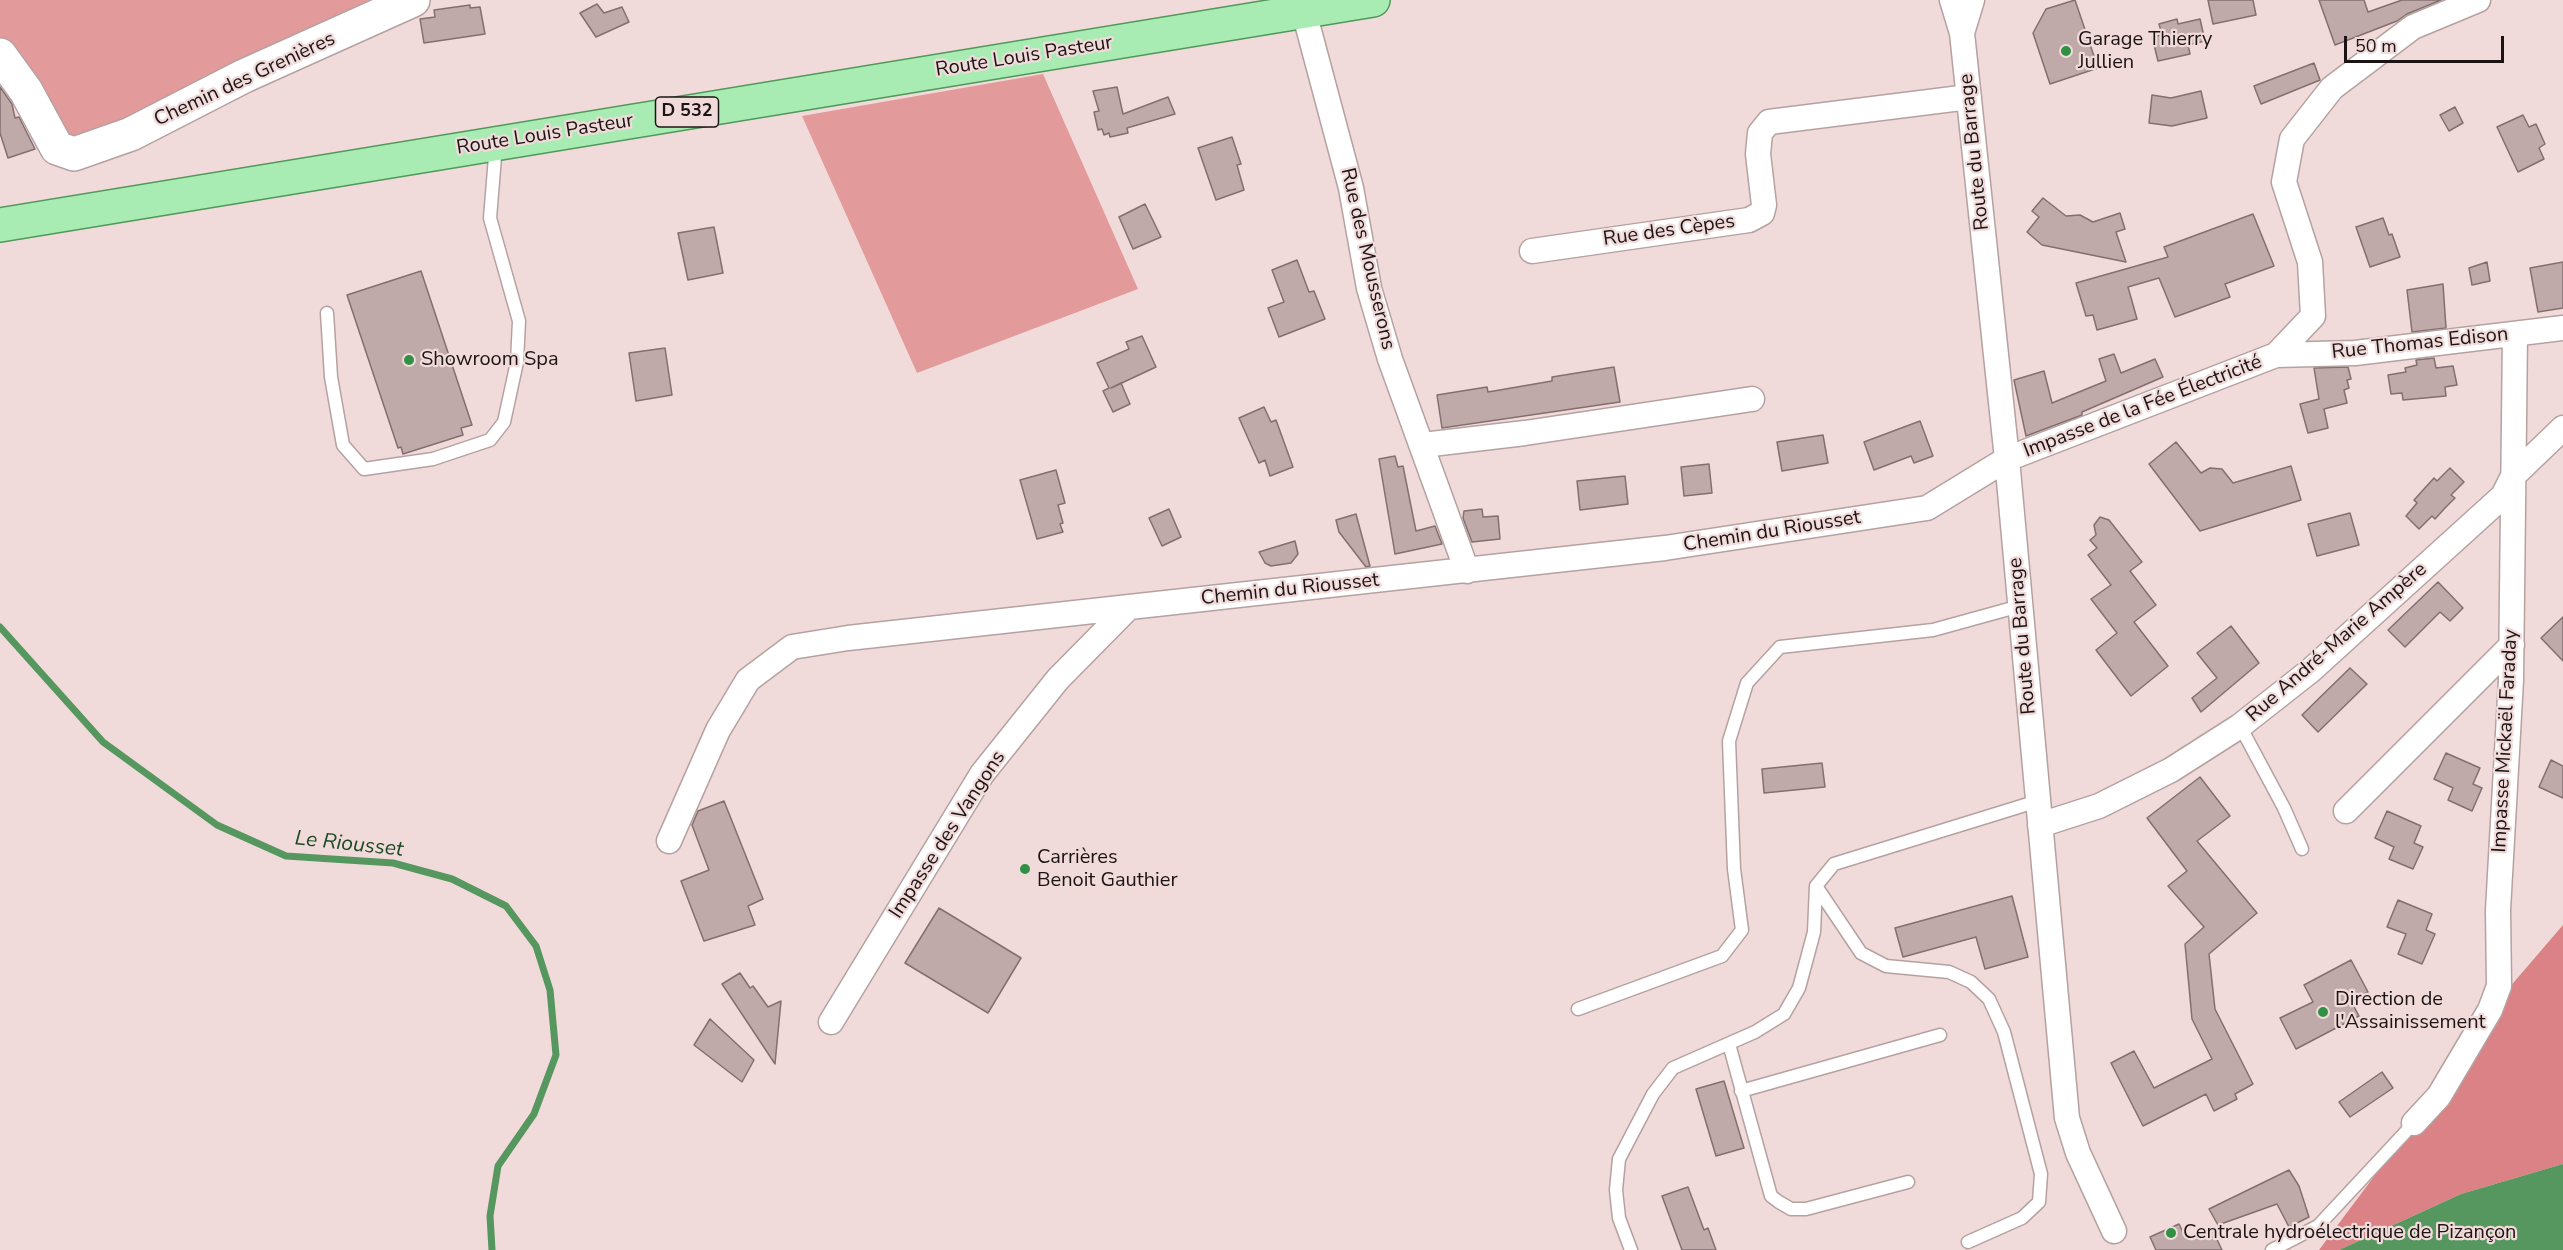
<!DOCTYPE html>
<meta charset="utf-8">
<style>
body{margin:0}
#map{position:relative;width:2563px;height:1250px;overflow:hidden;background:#f1dbda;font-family:"Nunito Sans",sans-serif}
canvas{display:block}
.scale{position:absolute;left:2344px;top:36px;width:160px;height:27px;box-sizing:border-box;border:3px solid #1c1414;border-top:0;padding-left:8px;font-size:18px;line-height:21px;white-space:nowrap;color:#1c1414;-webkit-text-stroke:4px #f1dbda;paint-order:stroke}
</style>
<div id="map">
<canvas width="2563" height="1250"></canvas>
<div class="scale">50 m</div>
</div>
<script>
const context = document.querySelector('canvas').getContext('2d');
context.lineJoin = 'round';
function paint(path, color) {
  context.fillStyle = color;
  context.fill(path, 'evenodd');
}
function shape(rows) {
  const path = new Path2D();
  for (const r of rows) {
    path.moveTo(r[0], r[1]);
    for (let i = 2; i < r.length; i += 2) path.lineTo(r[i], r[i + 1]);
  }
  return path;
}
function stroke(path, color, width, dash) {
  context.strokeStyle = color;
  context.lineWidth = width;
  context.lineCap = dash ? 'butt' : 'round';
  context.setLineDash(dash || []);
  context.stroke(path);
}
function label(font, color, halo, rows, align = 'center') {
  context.font = font + ' "Nunito Sans",sans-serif';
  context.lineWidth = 4.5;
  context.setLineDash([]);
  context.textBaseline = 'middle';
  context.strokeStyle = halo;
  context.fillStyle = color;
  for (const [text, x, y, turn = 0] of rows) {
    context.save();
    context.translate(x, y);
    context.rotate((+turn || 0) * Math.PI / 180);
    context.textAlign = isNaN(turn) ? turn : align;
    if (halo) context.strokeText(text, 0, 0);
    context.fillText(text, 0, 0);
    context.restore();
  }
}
const green = shape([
 [0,0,393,0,68,144,0,47],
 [1043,74,1138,289,917,373,802,116]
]);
const forest = shape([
 [2563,925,2563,1164,2461,1194,2339,1250,2319,1250,2414,1123,2490,1010]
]);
const water = shape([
 [2563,1164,2563,1250,2339,1250,2461,1194]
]);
const stream = shape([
 [0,627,103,742,217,825,286,856,393,863,452,879,506,906,536,946,550,990,556,1055,534,1114,498,1166,490,1216,492,1250]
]);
const building = shape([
 [2075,0,2098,68,2050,84,2033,33,2046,9,2075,0],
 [2208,0,2253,0,2256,15,2213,24,2208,0],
 [2319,0,2364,0,2368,12,2402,0,2441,0,2407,14,2397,21,2335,45,2319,0],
 [597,4,604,13,622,7,629,22,596,37,580,13,597,4],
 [470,5,470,8,480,7,485,34,424,43,420,19,435,17,434,10,470,5],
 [2177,19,2178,24,2200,19,2205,41,2188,45,2190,54,2158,61,2152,37,2162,35,2159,24,2177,19],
 [2314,63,2320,80,2261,104,2254,86,2314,63],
 [0,87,12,104,15,118,19,117,35,149,8,158,0,133,0,87],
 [1117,87,1123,114,1168,97,1175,114,1127,128,1128,133,1110,137,1109,133,1104,135,1102,129,1098,130,1094,112,1099,111,1093,91,1117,87],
 [2201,91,2207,118,2172,126,2149,123,2152,95,2171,98,2201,91],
 [2455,107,2463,123,2449,131,2440,115,2455,107],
 [2523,115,2529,127,2536,124,2545,144,2539,148,2544,159,2518,172,2497,127,2523,115],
 [1232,137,1241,164,1237,165,1244,190,1216,200,1198,148,1232,137],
 [2043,198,2066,216,2080,215,2093,222,2120,213,2125,229,2116,232,2126,262,2042,245,2027,232,2039,217,2032,211,2043,198],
 [1145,204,1161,237,1133,249,1119,217,1145,204],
 [2253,214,2274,266,2225,284,2230,297,2175,317,2159,278,2128,287,2137,319,2097,330,2093,315,2086,316,2076,283,2168,257,2164,247,2253,214],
 [2383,218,2389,235,2392,234,2400,257,2370,267,2356,227,2383,218],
 [714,227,723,273,688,280,678,233,714,227],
 [1297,260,1309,292,1314,291,1325,319,1279,337,1268,308,1284,302,1272,270,1297,260],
 [2487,262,2490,281,2472,285,2469,268,2487,262],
 [2563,262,2563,308,2538,312,2530,268,2563,262],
 [421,271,472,425,461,428,463,435,403,454,401,447,398,448,347,295,421,271],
 [2443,284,2446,328,2412,332,2407,290,2443,284],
 [1142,336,1156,367,1111,388,1121,383,1130,404,1113,412,1103,391,1109,388,1097,363,1129,349,1126,342,1142,336],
 [665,348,672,395,636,401,629,353,665,348],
 [2114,354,2121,373,2155,359,2163,377,2082,412,2082,415,2026,436,2014,380,2044,371,2052,403,2106,381,2099,359,2114,354],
 [2434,358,2436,368,2453,366,2457,385,2445,387,2446,396,2403,400,2402,393,2391,394,2388,375,2406,372,2405,368,2417,365,2416,360,2434,358],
 [1614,367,1620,402,1442,428,1437,395,1487,387,1488,392,1552,381,1552,377,1614,367],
 [2348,367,2351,379,2347,380,2349,388,2344,390,2347,403,2324,409,2328,428,2308,433,2300,404,2319,399,2314,368,2348,367],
 [1264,407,1271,422,1276,420,1293,467,1270,476,1265,460,1259,463,1239,418,1264,407],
 [1920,421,1933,456,1914,463,1911,456,1874,470,1864,442,1920,421],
 [1823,435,1828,463,1782,471,1777,442,1823,435],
 [2176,442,2201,473,2210,468,2222,469,2233,483,2291,466,2301,500,2200,531,2149,464,2176,442],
 [1395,456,1398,467,1403,466,1416,531,1435,526,1442,544,1395,554,1379,459,1395,456],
 [1709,464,1712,493,1684,496,1681,467,1709,464],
 [2450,468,2464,482,2451,495,2455,498,2445,508,2435,519,2432,516,2419,529,2406,516,2417,503,2414,500,2434,478,2437,481,2450,468],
 [1056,470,1065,503,1058,505,1063,523,1060,524,1063,532,1037,539,1020,480,1056,470],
 [1625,476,1628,504,1580,510,1577,481,1625,476],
 [1169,509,1181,537,1162,546,1149,518,1169,509],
 [1482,509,1483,517,1498,516,1500,539,1472,542,1463,518,1464,511,1482,509],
 [2350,513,2359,545,2317,556,2308,524,2350,513],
 [1356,514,1370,566,1366,567,1339,532,1336,520,1356,514],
 [2100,517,2109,520,2142,562,2130,571,2156,605,2134,622,2168,666,2131,696,2096,650,2117,633,2091,599,2111,585,2088,555,2097,548,2090,540,2096,535,2094,525,2100,517],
 [1295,541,1298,554,1291,563,1271,566,1265,563,1259,552,1295,541],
 [2438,582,2463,608,2450,621,2440,612,2405,647,2388,630,2438,582],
 [2563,617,2563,661,2541,638,2563,617],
 [2231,626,2259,663,2201,712,2192,698,2217,678,2197,653,2231,626],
 [2350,668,2367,684,2318,732,2302,715,2350,668],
 [2446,753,2480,768,2473,784,2482,788,2472,811,2448,800,2453,788,2434,779,2446,753],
 [2551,760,2563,766,2563,798,2539,787,2551,760],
 [1822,763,1825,787,1764,793,1762,769,1822,763],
 [2200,777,2230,816,2197,841,2257,913,2209,954,2215,1009,2253,1084,2235,1094,2237,1099,2214,1111,2206,1094,2143,1126,2111,1063,2134,1051,2154,1088,2212,1059,2192,1019,2185,944,2204,927,2168,886,2187,871,2147,818,2200,777],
 [724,801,763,899,748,906,755,925,704,941,681,881,709,870,692,825,698,811,724,801],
 [2387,811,2421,826,2414,843,2423,847,2413,869,2389,859,2394,847,2375,838,2387,811],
 [2012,896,2028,957,1985,969,1976,937,1903,957,1895,928,2012,896],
 [2398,900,2432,914,2426,930,2435,934,2422,964,2398,954,2406,934,2387,927,2398,900],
 [939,908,1021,958,988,1013,905,963,939,908],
 [2351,960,2368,992,2351,1001,2359,1016,2296,1049,2280,1018,2313,1002,2304,985,2351,960],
 [740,973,750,988,753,986,768,1007,781,1001,775,1064,722,984,740,973],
 [710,1019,754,1060,742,1082,694,1045,710,1019],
 [2382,1072,2393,1088,2350,1117,2339,1102,2382,1072],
 [1724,1081,1744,1148,1716,1156,1696,1089,1724,1081],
 [2289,1170,2299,1186,2309,1217,2289,1227,2277,1204,2218,1225,2209,1209,2289,1170],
 [1688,1187,1704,1230,1708,1228,1716,1250,1682,1250,1662,1196,1688,1187],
 [2179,1224,2186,1238,2211,1227,2222,1250,2156,1250,2150,1237,2179,1224]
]);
const lane = shape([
 [327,313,331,377,343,445,364,469,433,459,490,440,504,422,517,362,519,321,490,218,496,145],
 [2240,726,2284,808,2302,849],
 [1816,886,1861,953,1886,966,1949,972,1971,982,1989,999,2004,1032,2041,1174,2039,1202,2022,1218,1968,1242],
 [1578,1009,1722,956,1742,930,1734,869,1729,741,1747,683,1780,647,1933,630,2020,606],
 [1729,1044,1771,1196,1779,1202,1791,1209,1806,1209,1908,1182],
 [1741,1091,1940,1035],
 [1631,1250,1619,1218,1616,1190,1619,1159,1653,1094,1673,1068,1755,1032,1784,1014,1799,988,1814,932,1816,886,1834,864,2038,801],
 [2272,1250,2318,1226,2414,1123]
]);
const street = shape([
 [1952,0,1962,33,2007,459,2067,1118,2078,1153,2114,1231],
 [1304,12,1351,188,1369,288,1390,359,1467,571],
 [1962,33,1972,0],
 [1532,251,1749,220,1762,213,1764,205,1758,154,1760,133,1769,122,1969,97],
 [2276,355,2355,353,2563,328],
 [1423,445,1525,433,1752,399],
 [2346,811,2512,645],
 [2040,825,2099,806,2171,770,2240,726,2310,671,2503,496,2513,476,2563,428],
 [669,841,718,730,748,680,792,647,848,638,1665,548,1927,508,2007,459,2276,355,2313,316,2310,262,2284,182,2292,139,2332,88,2413,27,2478,0],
 [831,1022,982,774,1058,679,1129,607],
 [2414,1123,2439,1096,2490,1010,2499,986,2498,910,2511,680,2515,334]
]);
const secondary = shape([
 [0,55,26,91,57,148,74,154,131,134,244,76,413,0]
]);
const primary = shape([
 [0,225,1373,0]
]);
const markers = [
 [2066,51,6,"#309044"],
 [409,360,6,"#309044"],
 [1025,869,6,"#309044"],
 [2323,1012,6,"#309044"],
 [2171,1233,6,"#309044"]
];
const shields = [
 [687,112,63]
];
const shieldNames = [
 ["D 532",687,112]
];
const poiNames = [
 ["Garage Thierry",2078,40],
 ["Jullien",2078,63],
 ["Showroom Spa",421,360],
 ["Carrières",1037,858],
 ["Benoit Gauthier",1037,881],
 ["Direction de",2335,1000],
 ["l'Assainissement",2335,1023],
 ["Centrale hydroélectrique de Pizançon",2183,1233]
];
const streetNames = [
 ["Route Louis Pasteur",1024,57,-9],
 ["Chemin des Grenières",245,80,-25],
 ["Route Louis Pasteur",545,135,-9],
 ["Route du Barrage",1975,152,-96],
 ["Rue des Cèpes",1669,231,-8],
 ["Rue des Mousserons",1367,259,77],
 ["Rue Thomas Edison",2420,344,-6],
 ["Impasse de la Fée Électricité",2143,407,-21],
 ["Chemin du Riousset",1772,532,-9],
 ["Chemin du Riousset",1290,590,-6],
 ["Route du Barrage",2023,636,-95],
 ["Rue André-Marie Ampère",2337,643,-41],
 ["Impasse Mickaël Faraday",2506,741,-87],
 ["Impasse des Vangons",948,835,-57]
];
const waterNames = [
 ["Le Riousset",349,845,6]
];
paint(green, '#e39a9b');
paint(forest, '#da8285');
paint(water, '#55975e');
stroke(stream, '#55975e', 7);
paint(building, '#bfa9a9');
stroke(building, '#836f6f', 1.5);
stroke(lane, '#b6a1a1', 15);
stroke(street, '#b6a1a1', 27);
stroke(secondary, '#b6a1a1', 36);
stroke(primary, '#51985b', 36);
stroke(lane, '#fff', 12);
stroke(street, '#fff', 24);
stroke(secondary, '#fff', 33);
stroke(primary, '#a8ecb3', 33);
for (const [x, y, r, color] of markers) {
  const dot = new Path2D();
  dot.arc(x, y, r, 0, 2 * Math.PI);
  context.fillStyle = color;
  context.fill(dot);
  stroke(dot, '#f1dbda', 2);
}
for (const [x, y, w] of shields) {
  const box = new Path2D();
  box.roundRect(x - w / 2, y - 15, w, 30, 4.5);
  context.fillStyle = '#f1dbda';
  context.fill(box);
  stroke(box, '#1c1414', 1.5);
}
label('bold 18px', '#1c1414', null, shieldNames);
label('20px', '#1c1414', '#f1dbda', poiNames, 'left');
label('20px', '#1c1414', '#f1dbda', streetNames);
label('italic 21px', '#1a4923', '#f1dbda', waterNames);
</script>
